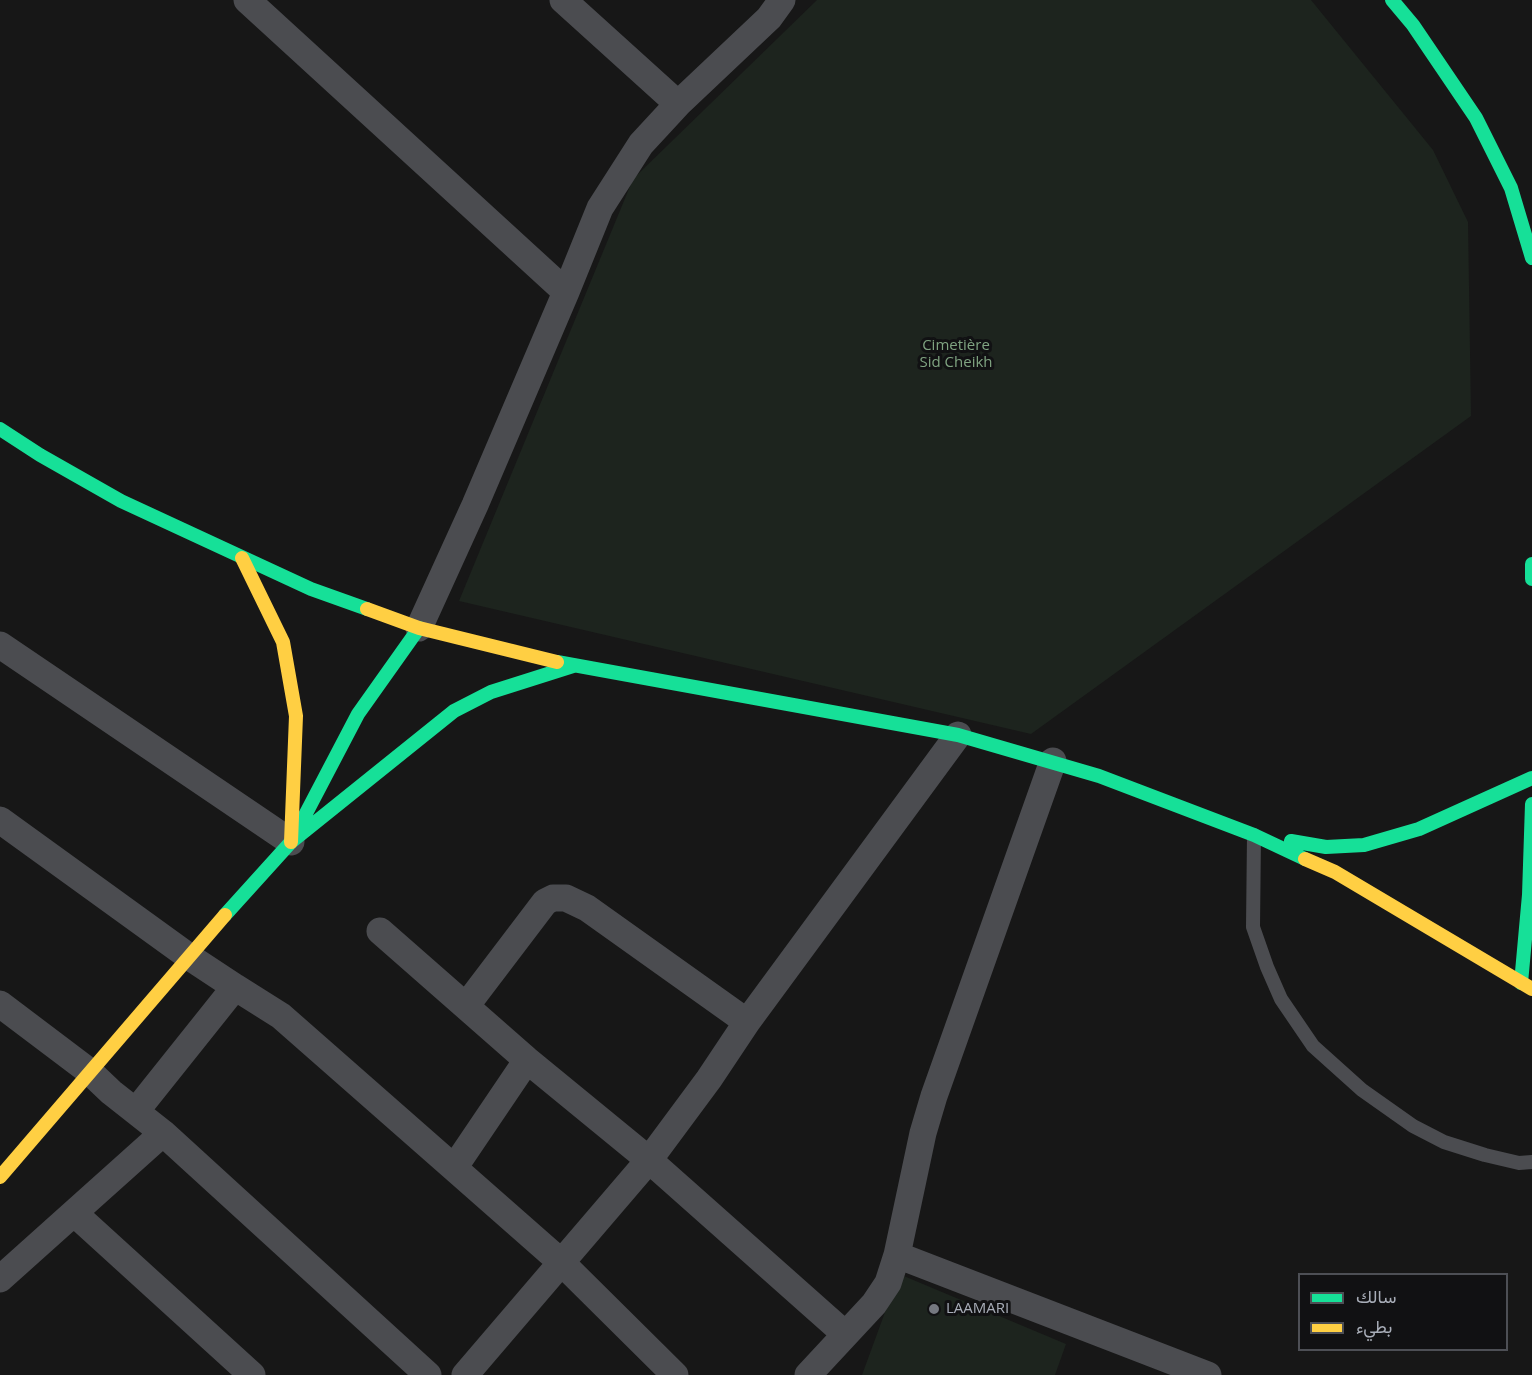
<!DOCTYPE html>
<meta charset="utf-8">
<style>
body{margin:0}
#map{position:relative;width:1532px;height:1375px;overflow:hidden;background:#171717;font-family:"Open Sans",Vazirmatn,sans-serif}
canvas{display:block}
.legend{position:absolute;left:1298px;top:1273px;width:210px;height:78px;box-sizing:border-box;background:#111113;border:2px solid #4d4f55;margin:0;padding:8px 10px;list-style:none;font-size:18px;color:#a8adb8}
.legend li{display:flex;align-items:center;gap:12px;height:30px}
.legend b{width:30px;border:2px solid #4d4f55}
</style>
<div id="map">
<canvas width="1532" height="1375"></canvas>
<ul class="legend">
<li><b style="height:8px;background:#16e098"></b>سالك</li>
<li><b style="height:8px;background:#ffcf43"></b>بطيء</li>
</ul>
</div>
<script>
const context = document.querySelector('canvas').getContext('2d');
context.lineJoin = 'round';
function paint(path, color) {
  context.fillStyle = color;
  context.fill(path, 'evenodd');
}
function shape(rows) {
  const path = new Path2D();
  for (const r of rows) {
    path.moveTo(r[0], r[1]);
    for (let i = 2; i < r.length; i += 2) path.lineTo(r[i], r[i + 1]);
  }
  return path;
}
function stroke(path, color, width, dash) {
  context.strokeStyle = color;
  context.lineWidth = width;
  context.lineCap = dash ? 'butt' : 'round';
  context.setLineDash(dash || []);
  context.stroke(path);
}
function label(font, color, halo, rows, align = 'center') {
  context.font = font + ' "Open Sans",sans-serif';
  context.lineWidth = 6;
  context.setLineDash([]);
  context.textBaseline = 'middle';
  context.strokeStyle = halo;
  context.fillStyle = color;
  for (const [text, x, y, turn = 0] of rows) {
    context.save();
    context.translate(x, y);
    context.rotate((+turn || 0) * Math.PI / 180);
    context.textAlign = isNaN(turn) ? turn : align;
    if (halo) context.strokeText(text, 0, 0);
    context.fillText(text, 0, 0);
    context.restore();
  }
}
const green = shape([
 [817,0,1311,0,1433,150,1468,222,1471,416,1031,734,459,601,633,179],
 [899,1274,1066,1344,1055,1375,862,1375]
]);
const lane = shape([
 [1254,835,1253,927,1267,967,1281,999,1313,1046,1362,1090,1413,1126,1444,1142,1485,1155,1519,1163,1532,1162]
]);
const street = shape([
 [247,0,566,292],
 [563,0,678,104],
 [419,628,475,505,566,292,600,208,641,144,678,104,769,18,782,0],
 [0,645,291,842],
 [0,820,188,956,235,987],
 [380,931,527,1060,649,1160,845,1334],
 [0,1004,90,1072,111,1092,163,1133,428,1375],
 [466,1006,545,902,553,898,566,898,587,908,747,1022],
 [136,1111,235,987,281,1016,454,1168,562,1263,675,1375],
 [454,1168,527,1060],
 [74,1213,252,1375],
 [897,1255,1208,1375],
 [0,1279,163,1133],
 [465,1375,649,1160,709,1079,747,1022,958,735],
 [808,1375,874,1304,888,1283,897,1255,923,1133,934,1096,1053,761]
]);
const fast = shape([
 [1392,0,1413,25,1476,118,1511,188,1532,258],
 [0,429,40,455,121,501,311,589,367,609],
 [1532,564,1532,579],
 [557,662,958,735,1099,776,1254,835,1305,859],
 [1291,841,1326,847,1364,845,1419,829,1532,778],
 [291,842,454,711,491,692,573,666],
 [225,915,291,842,358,714,419,628],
 [1521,983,1529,895,1532,804]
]);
const slow = shape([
 [242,558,283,642,296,716,291,842],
 [367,609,419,628,557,662],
 [1305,859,1335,872,1532,989],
 [0,1177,225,915]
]);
const markers = [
 [934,1309,6,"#757880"]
];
const parkNames = [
 ["Cimetière",956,346],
 ["Sid Cheikh",956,363]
];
const poiNames = [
 ["LAAMARI",946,1309]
];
paint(green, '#1d241e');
stroke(lane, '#4b4c50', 14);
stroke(street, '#4b4c50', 27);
stroke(fast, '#16e098', 14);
stroke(slow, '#ffcf43', 14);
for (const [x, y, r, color] of markers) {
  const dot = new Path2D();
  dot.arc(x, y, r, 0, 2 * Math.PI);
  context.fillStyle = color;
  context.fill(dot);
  stroke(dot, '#111113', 2);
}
label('15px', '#7fa381', '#111113', parkNames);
label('15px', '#a8adb8', '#111113', poiNames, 'left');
</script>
